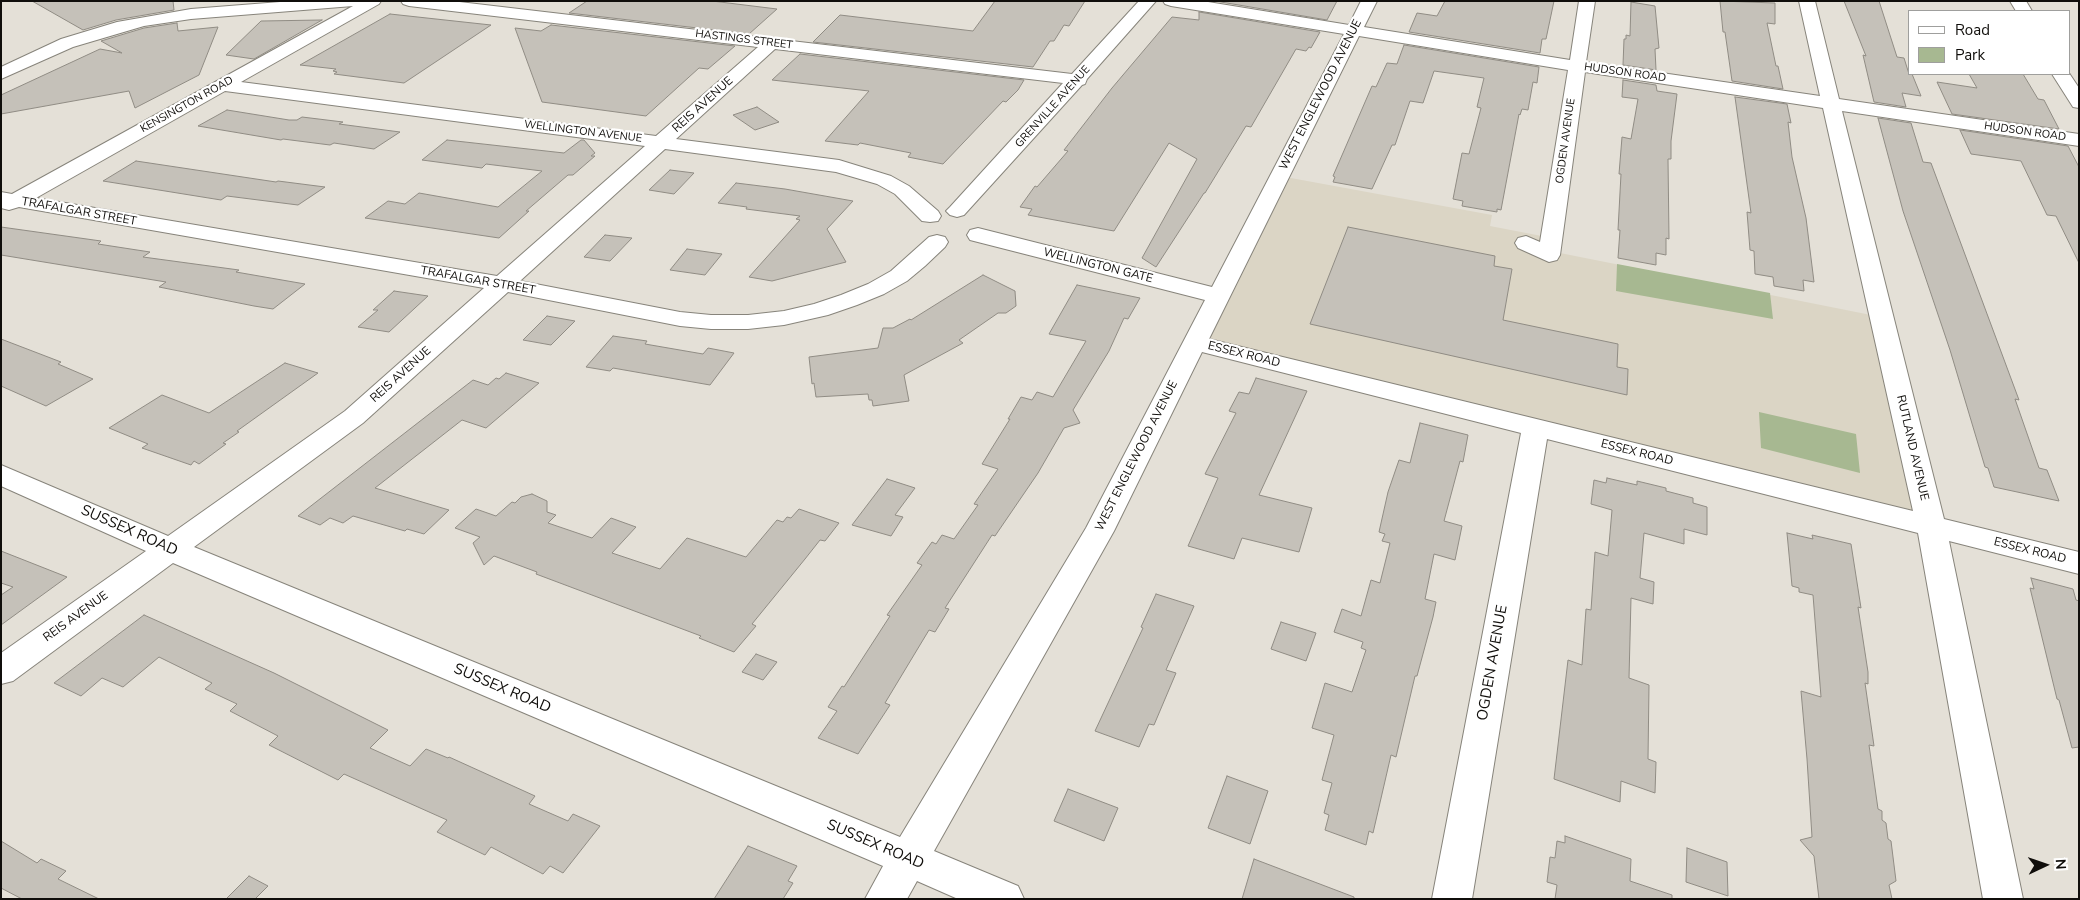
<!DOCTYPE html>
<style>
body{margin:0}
#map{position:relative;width:2080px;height:900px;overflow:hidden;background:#e4e0d7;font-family:"Nunito Sans",sans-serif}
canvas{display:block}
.frame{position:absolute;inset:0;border:2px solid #100e0b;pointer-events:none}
.legend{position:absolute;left:1908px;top:10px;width:162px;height:65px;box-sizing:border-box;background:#fff;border:1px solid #9f9f9d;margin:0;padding:6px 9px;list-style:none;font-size:15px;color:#100e0b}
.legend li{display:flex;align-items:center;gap:10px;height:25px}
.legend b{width:25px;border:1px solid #9f9f9d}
.north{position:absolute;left:2020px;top:840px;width:50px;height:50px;-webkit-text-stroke:4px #fff;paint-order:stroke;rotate:87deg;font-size:14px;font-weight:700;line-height:20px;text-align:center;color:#100e0b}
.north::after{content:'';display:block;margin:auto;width:18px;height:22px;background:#100e0b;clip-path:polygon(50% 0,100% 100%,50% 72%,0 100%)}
</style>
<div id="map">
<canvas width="2080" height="900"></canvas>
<div class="frame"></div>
<ul class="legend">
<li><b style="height:6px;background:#fff"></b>Road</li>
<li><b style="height:14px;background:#a7b891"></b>Park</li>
</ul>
<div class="north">N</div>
</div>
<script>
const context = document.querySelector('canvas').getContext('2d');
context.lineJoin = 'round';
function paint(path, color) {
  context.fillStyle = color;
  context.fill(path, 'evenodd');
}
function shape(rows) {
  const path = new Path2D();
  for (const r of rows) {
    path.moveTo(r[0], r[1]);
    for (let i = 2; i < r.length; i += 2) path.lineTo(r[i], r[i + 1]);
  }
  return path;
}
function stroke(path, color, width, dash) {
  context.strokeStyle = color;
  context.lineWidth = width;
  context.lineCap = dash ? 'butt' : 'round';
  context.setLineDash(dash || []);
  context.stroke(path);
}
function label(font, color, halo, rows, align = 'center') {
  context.font = font + ' "Nunito Sans",sans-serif';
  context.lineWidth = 4.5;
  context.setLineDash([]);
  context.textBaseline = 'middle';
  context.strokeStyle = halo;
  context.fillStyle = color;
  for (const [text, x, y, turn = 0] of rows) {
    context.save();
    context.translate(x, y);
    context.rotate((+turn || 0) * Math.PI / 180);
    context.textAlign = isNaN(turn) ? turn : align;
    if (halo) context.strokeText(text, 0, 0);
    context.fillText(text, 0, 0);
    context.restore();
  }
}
const built = shape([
 [1280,176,1492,215,1490,226,1552,238,1550,251,1881,317,1931,526,1195,343]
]);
const green = shape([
 [1617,264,1770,293,1773,319,1616,291],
 [1759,412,1856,434,1860,473,1761,448]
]);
const building = shape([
 [32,1,173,1,174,10,116,20,83,30,32,1],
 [587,1,712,1,777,9,749,34,569,13,587,1],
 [995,1,1085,1,1069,26,1064,25,1054,41,1050,41,1033,67,813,42,840,15,973,31,995,1],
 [1215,1,1337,1,1327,20,1215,1],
 [1445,1,1554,1,1546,39,1542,39,1540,53,1409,32,1417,13,1437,16,1445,1],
 [1720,1,1775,3,1775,24,1767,23,1776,66,1778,66,1783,89,1732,81,1725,32,1723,32,1720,1],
 [1844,1,1879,1,1897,57,1904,58,1909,74,1912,74,1921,96,1902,93,1906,107,1874,102,1863,55,1866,56,1844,1],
 [1631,2,1655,6,1659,48,1655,49,1656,70,1623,65,1624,39,1626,39,1626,35,1630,36,1631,2],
 [1199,12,1320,32,1311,48,1309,47,1306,51,1296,49,1251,127,1246,126,1205,193,1204,193,1156,267,1142,258,1197,159,1169,143,1114,231,1028,215,1032,209,1020,207,1035,186,1037,187,1068,151,1064,150,1112,88,1172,17,1199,20,1199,12],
 [390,14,491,25,404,83,334,74,337,72,333,71,336,69,300,65,390,14],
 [322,20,254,59,226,55,261,21,322,20],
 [177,23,178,31,218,27,199,75,135,108,129,91,1,114,1,95,100,49,122,53,101,41,144,28,177,23],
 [551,25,735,46,708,69,699,68,646,116,542,102,515,28,541,31,551,25],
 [1404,45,1539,67,1537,83,1533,82,1528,110,1522,109,1520,115,1519,114,1501,210,1497,209,1497,212,1462,206,1463,201,1453,199,1462,153,1469,154,1481,108,1477,107,1484,78,1434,71,1423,103,1410,101,1395,145,1392,145,1372,189,1333,182,1335,177,1333,176,1372,86,1376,87,1387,63,1397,64,1404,45],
 [800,54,1024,80,1018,90,1006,102,1003,101,943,164,908,157,911,153,860,143,858,145,825,141,869,91,772,80,800,54],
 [1969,74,2023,74,2038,99,2044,100,2059,129,1952,114,1937,82,1977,88,1969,74],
 [1623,80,1656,85,1657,91,1677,94,1671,141,1671,159,1668,159,1669,239,1666,238,1666,255,1656,253,1656,265,1618,258,1620,230,1618,230,1621,174,1619,174,1622,137,1631,139,1638,99,1622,97,1623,80],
 [1735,97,1787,104,1791,123,1788,122,1792,157,1806,218,1814,282,1803,280,1804,291,1774,286,1773,277,1755,274,1754,251,1750,250,1747,212,1751,213,1735,97],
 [757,107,779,122,755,130,733,115,757,107],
 [227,110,289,120,297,120,302,117,343,122,339,124,400,132,374,149,334,143,330,145,283,139,281,140,198,126,227,110],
 [1878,118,1911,123,1923,162,1931,163,2019,400,2015,399,2039,468,2047,470,2059,501,1994,487,1988,468,1985,467,1950,350,1903,211,1878,118],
 [1960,130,2068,146,2079,167,2079,263,2056,216,2047,215,2021,161,1971,154,1960,130],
 [447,140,564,153,581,140,584,140,595,153,591,156,595,156,573,175,568,175,526,211,529,211,499,238,365,218,388,201,405,204,419,193,498,207,542,171,486,164,482,168,422,160,447,140],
 [136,161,276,182,278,181,325,187,298,205,227,196,221,200,103,181,136,161],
 [670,170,694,173,674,194,649,190,670,170],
 [736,183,785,189,853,201,827,229,846,262,772,281,749,277,800,220,796,219,800,216,746,209,747,207,718,203,736,183],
 [1,227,101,241,98,244,150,252,143,257,239,270,236,272,305,284,273,309,254,306,159,287,166,282,1,255,1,227],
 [1348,227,1495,256,1494,266,1512,269,1503,320,1618,344,1617,367,1628,369,1627,395,1310,324,1348,227],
 [605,235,632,238,610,261,584,257,605,235],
 [687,249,722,254,705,275,670,270,687,249],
 [983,275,1015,291,1016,306,1006,313,998,313,959,340,963,343,904,375,909,401,873,406,872,400,869,400,868,394,816,397,814,383,812,384,809,357,878,348,883,328,893,328,910,319,911,320,983,275],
 [1077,285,1140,298,1128,319,1124,318,1109,351,1073,410,1080,423,1064,428,1038,473,995,536,992,535,945,608,949,609,935,632,929,630,885,703,890,705,858,754,818,738,837,711,828,707,842,686,844,687,890,616,887,615,922,565,917,563,932,542,936,544,942,535,954,539,978,505,974,504,998,469,982,464,1010,419,1008,419,1021,397,1032,400,1037,392,1053,397,1086,341,1049,334,1077,285],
 [394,291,428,296,389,332,358,327,378,310,373,310,394,291],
 [547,316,575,321,551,345,523,340,547,316],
 [613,336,647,341,645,344,703,354,708,348,734,353,710,385,613,368,610,371,586,367,613,336],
 [1,339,61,362,58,364,93,379,46,406,1,386,1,339],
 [285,363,318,373,237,431,239,432,223,443,226,444,199,464,194,461,191,465,142,448,148,444,109,428,162,395,209,413,285,363],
 [506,373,539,383,486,428,462,420,375,488,449,510,424,534,407,529,405,531,353,516,343,523,330,518,320,525,298,516,473,380,488,385,496,378,499,379,506,373],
 [1256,378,1307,391,1259,495,1312,508,1299,552,1242,538,1234,559,1188,546,1218,478,1205,474,1236,413,1229,411,1239,392,1249,394,1256,378],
 [1420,423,1468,435,1463,462,1460,461,1444,521,1462,526,1455,560,1434,554,1425,599,1436,602,1433,617,1417,676,1415,676,1396,757,1391,755,1373,833,1369,831,1366,845,1325,830,1329,815,1324,813,1332,783,1322,780,1334,735,1312,728,1325,683,1352,692,1366,650,1361,648,1363,642,1334,632,1342,609,1361,616,1371,580,1380,583,1390,543,1382,541,1385,534,1379,532,1388,492,1399,460,1410,463,1420,423],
 [1607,478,1637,485,1637,481,1666,488,1666,491,1693,498,1693,503,1707,507,1707,535,1684,529,1684,544,1644,533,1640,578,1654,582,1653,604,1631,598,1629,678,1649,685,1648,759,1656,762,1655,793,1621,781,1620,802,1554,779,1568,660,1582,665,1586,609,1591,610,1595,552,1608,556,1612,510,1591,504,1594,480,1606,483,1607,478],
 [887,479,915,488,895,515,903,517,891,536,852,525,887,479],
 [532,494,547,501,547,512,556,515,548,523,592,538,611,518,636,527,612,553,660,569,687,538,746,557,777,520,783,522,787,517,791,518,799,509,839,523,825,541,820,540,805,559,752,624,756,626,734,652,699,638,701,636,536,574,537,572,494,556,484,565,473,543,480,537,455,528,476,509,496,516,512,502,515,503,521,497,532,494],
 [1787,533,1813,539,1812,535,1851,544,1861,608,1858,607,1868,672,1868,684,1865,683,1874,746,1869,745,1878,809,1882,811,1882,820,1886,823,1888,839,1891,841,1896,881,1889,885,1892,899,1819,899,1814,856,1800,840,1812,837,1807,759,1801,691,1821,697,1813,595,1799,592,1799,588,1792,586,1787,533],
 [1,551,67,577,1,625,1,595,13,587,1,583,1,551],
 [2031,578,2073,589,2076,600,2079,601,2079,747,2072,748,2059,700,2057,699,2030,588,2034,589,2031,578],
 [1156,594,1194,606,1166,670,1176,673,1154,725,1149,724,1139,747,1095,731,1143,628,1141,627,1156,594],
 [144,615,274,673,388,730,370,748,410,766,426,749,448,758,449,757,535,796,529,804,568,821,573,814,600,826,563,873,550,866,543,874,491,847,485,855,437,832,447,820,344,774,338,780,269,745,278,736,230,711,237,704,205,689,212,683,159,657,123,687,102,678,81,696,54,683,144,615],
 [1281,622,1316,633,1306,661,1271,649,1281,622],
 [756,654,777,662,763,680,742,672,756,654],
 [1227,776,1268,791,1250,844,1208,828,1227,776],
 [1068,789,1118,808,1104,841,1054,821,1068,789],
 [1565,836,1631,859,1630,881,1672,895,1672,899,1555,899,1557,885,1547,882,1550,857,1555,858,1557,841,1565,843,1565,836],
 [1,841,37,863,41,859,66,871,58,879,99,899,22,899,1,888,1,841],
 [748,846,797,866,788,881,793,883,783,899,714,899,748,846],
 [1687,848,1727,862,1728,896,1686,882,1687,848],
 [1254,859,1354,897,1354,899,1242,899,1254,859],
 [249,876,268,886,255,899,226,899,249,876]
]);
const minor = shape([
 [293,1,381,1,379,4,241,82,656,136,758,47,409,6,403,4,401,1,451,1,1072,74,1139,1,1156,1,1087,79,1085,84,1082,85,964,215,957,217,950,215,946,211,950,207,1063,83,775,49,676,139,839,160,891,176,909,186,938,211,941,216,938,221,930,222,922,221,895,194,877,184,836,172,665,149,520,281,680,312,711,315,748,315,784,311,814,304,841,295,868,284,891,271,929,237,937,235,945,237,948,242,945,247,925,266,907,281,884,294,857,305,828,315,784,325,748,329,711,329,680,326,508,292,363,423,194,547,900,837,1086,528,1205,300,970,240,967,235,970,230,978,228,1212,287,1344,34,1171,6,1165,4,1163,1,1202,1,1349,25,1361,1,1377,1,1364,27,1570,60,1579,1,1595,1,1586,62,1820,96,1799,1,1815,1,1839,99,2079,134,2079,146,1842,111,1944,519,2079,552,2079,574,1949,541,2023,899,1983,899,1918,533,1547,439,1472,899,1432,899,1521,433,1202,352,1114,531,934,851,1018,886,1024,899,958,899,917,881,907,899,865,899,883,866,173,563,13,681,1,684,1,653,146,551,1,486,1,465,168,536,345,411,484,288,19,207,9,210,1,208,1,192,12,194,353,6,191,19,144,26,73,47,1,79,1,67,61,39,117,22,191,9,293,1],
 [1359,36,1568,70,1540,242,1526,236,1518,238,1515,243,1518,248,1549,262,1557,260,1560,255,1585,72,1823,108,1913,511,1209,339,1359,36],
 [225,91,645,146,497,276,36,198,225,91],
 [2010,1,2026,1,2032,11,2016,11,2010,1],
 [2069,73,2079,88,2079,108,2073,107,2052,74,2069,73]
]);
const farStreetnames = [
 ["HASTINGS STREET",744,40,7],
 ["HUDSON ROAD",1625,73,8],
 ["KENSINGTON ROAD",187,105,-29],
 ["GRENVILLE AVENUE",1053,107,-48],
 ["WELLINGTON AVENUE",583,132,7],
 ["HUDSON ROAD",2025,132,8],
 ["OGDEN AVENUE",1566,141,-82]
];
const streetNames = [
 ["WEST ENGLEWOOD AVENUE",1321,95,-63],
 ["REIS AVENUE",703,105,-42],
 ["TRAFALGAR STREET",79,212,10],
 ["WELLINGTON GATE",1098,266,14],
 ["TRAFALGAR STREET",478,281,10],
 ["ESSEX ROAD",1244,355,14],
 ["REIS AVENUE",401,375,-42],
 ["RUTLAND AVENUE",1912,448,77],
 ["ESSEX ROAD",1637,453,14],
 ["WEST ENGLEWOOD AVENUE",1137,456,-63],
 ["ESSEX ROAD",2030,551,14],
 ["REIS AVENUE",76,617,-36]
];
const nearStreetnames = [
 ["SUSSEX ROAD",129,531,24],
 ["OGDEN AVENUE",1493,663,-80],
 ["SUSSEX ROAD",502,689,23],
 ["SUSSEX ROAD",875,845,23]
];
paint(built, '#dbd5c5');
paint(green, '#a7b891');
paint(building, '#c5c1b9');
stroke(building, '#908c84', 1);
stroke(minor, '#87847b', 2);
paint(minor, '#fff');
label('11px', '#100e0b', '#fff', farStreetnames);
label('12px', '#100e0b', '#fff', streetNames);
label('15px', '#100e0b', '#fff', nearStreetnames);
</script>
